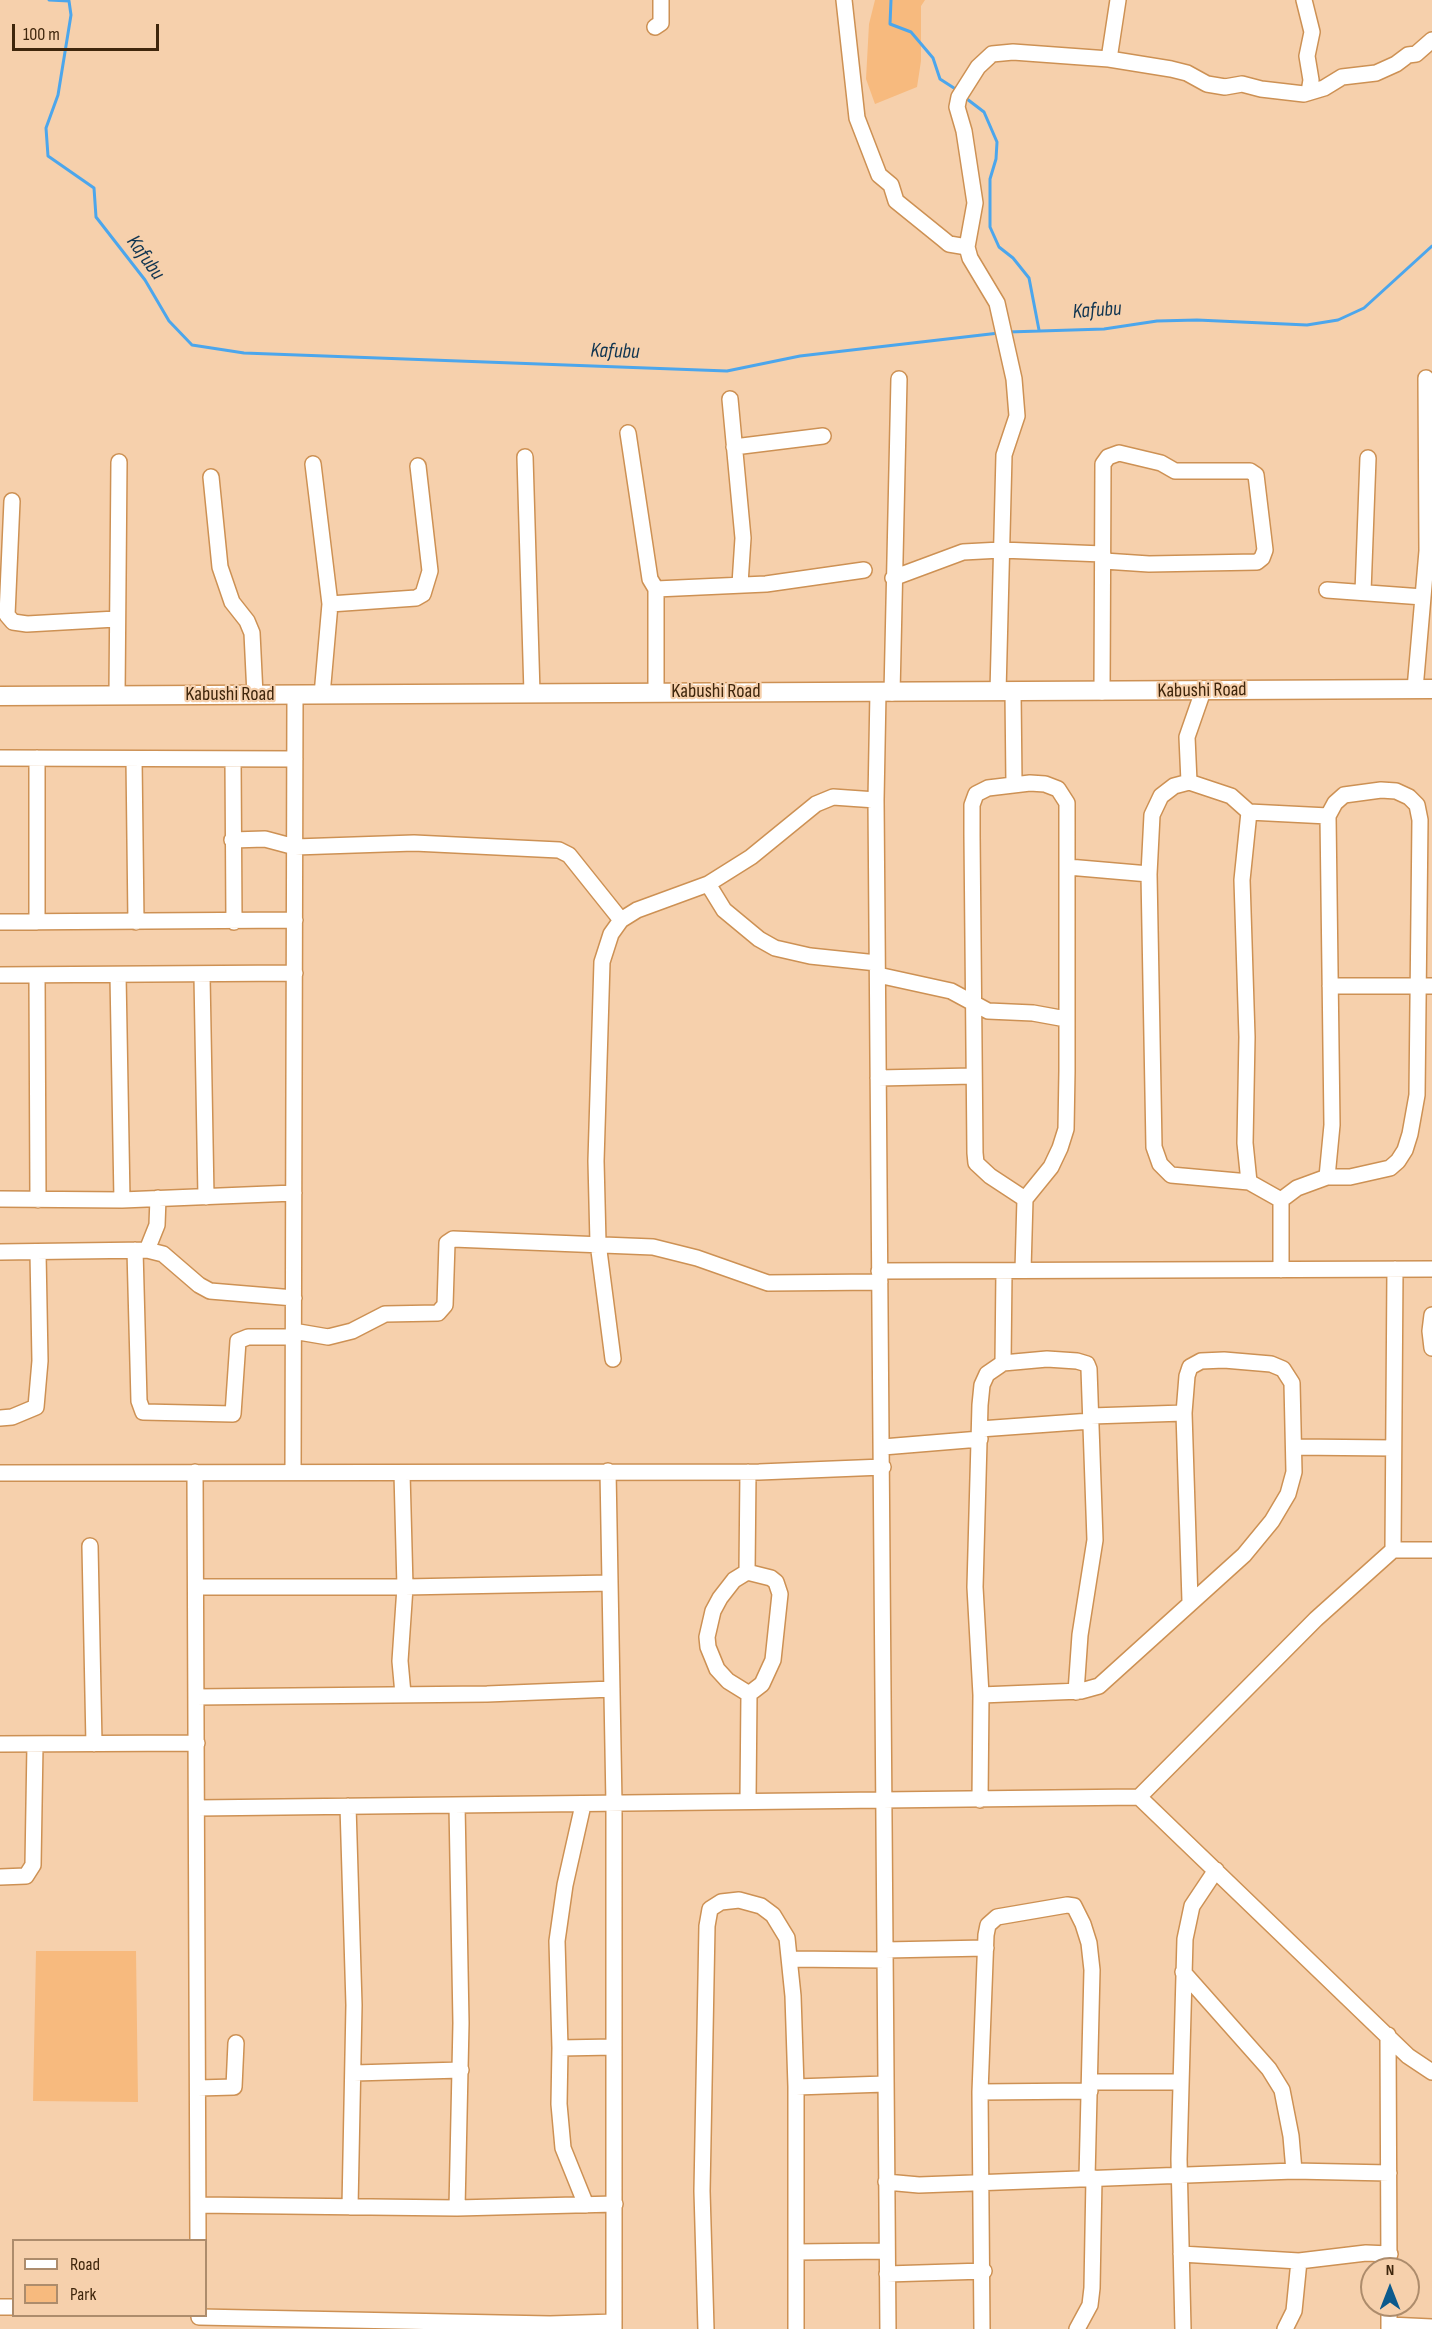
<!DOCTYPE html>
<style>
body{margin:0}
#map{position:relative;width:1432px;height:2329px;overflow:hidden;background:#f6d0ac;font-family:"Sofia Sans Condensed",sans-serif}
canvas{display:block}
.legend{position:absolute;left:12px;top:2239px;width:195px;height:78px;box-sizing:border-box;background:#f6d0ac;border:2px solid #ad8c6c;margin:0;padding:8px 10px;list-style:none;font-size:18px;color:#3f260c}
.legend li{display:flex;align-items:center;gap:12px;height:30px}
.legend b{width:30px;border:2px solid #ad8c6c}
.north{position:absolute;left:1360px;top:2257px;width:60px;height:60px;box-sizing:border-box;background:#f6d0ac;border:2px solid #ad8c6c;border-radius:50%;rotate:0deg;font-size:16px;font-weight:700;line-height:24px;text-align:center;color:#3f260c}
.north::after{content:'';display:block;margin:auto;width:21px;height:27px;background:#0c5a8d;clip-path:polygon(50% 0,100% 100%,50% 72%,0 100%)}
.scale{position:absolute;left:12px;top:24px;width:147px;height:27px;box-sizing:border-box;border:3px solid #3f260c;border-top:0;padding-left:8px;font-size:18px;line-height:21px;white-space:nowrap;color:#3f260c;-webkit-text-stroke:4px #f6d0ac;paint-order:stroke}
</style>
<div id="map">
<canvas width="1432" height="2329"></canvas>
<ul class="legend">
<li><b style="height:8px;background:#fff"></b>Road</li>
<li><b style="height:16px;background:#f7ba7e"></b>Park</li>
</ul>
<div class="north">N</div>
<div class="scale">100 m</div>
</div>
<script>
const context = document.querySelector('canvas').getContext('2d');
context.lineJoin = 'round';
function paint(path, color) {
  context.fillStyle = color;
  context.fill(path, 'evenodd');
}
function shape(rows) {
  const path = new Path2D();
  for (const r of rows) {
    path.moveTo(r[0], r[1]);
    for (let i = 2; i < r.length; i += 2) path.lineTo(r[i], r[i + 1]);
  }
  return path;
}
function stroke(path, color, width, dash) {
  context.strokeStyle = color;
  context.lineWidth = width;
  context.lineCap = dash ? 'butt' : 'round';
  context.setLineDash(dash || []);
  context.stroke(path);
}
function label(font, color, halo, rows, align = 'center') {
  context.font = font + ' "Sofia Sans Condensed",sans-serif';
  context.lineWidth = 4.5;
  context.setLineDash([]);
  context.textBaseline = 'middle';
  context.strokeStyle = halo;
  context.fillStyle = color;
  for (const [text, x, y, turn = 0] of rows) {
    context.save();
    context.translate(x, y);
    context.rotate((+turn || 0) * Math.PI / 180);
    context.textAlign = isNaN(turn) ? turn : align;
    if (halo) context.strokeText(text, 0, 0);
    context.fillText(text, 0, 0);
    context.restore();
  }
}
const green = shape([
 [875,0,925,0,921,6,921,61,917,87,875,104,866,79,869,24],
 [36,1951,136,1951,138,2102,33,2101]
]);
const stream = shape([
 [49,0,69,1,71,15,58,95,46,128,48,156,94,188,96,217,145,280,169,321,192,345,244,353,727,371,800,356,999,333],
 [891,0,890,24,911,32,933,58,940,79,957,90],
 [967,99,984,112,997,142,996,159,990,179,990,227,999,247,1013,258,1029,278,1039,330],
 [1008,332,1104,329,1157,321,1197,320,1307,325,1338,320,1364,308,1432,246]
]);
const minor = shape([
 [844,0,857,118,879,175,891,185,896,201,943,239,949,244,967,247],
 [1304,0,1312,32,1307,56,1311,80,1309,92],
 [655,27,661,23,661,0],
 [1109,59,1171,69,1187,73,1207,84,1225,87,1242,84,1261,89,1304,94,1324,88,1342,77,1376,73,1396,64,1408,55,1416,54,1432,40],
 [730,399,743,538,740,584],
 [628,433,650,579,656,589,656,692],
 [734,447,823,436],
 [525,457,532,693],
 [313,464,330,604,322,695],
 [211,477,220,567,232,602,247,621,252,633,255,695],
 [12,501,7,615,13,622,27,624,116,619],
 [893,578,963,552,1001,550,1103,554],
 [656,589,766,584,864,570],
 [1327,590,1423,597],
 [1363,592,1368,458],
 [330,604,416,598,423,594,430,571,418,466],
 [1415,689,1427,551,1426,378],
 [878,692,876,800,888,2329],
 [998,692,1004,455,1017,416,1014,379,997,303,970,258,967,247,975,203,964,131,957,107,959,97,978,67,992,54,1013,52,1109,59,1118,0],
 [1013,692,1014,784],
 [1102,692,1103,464,1108,457,1119,453,1161,463,1175,471,1250,471,1256,475,1265,550,1262,558,1257,562,1149,564,1104,561],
 [892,693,899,379],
 [117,695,119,462],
 [0,758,295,759],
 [134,759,136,922],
 [233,759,234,922],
 [1189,782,1187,737,1203,691],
 [232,840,265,839,295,847,414,843,559,850,569,855,621,920],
 [1068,867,1149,874],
 [708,884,724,910,759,939,775,948,810,956,877,963],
 [0,922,295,920],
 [37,922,37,758],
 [0,975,295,973],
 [118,975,122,1200],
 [878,975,951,991,988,1011,1033,1013,1066,1019],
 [37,976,38,1200],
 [202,976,206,1197],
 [1330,986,1432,986],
 [878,1078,973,1076],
 [1249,1182,1245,1143,1247,1037,1242,880,1249,812],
 [0,1199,122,1200,294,1193],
 [1281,1200,1297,1188,1327,1177,1350,1177,1390,1168,1398,1161,1405,1150,1410,1134,1417,1095,1420,820,1417,805,1409,797,1396,791,1381,790,1344,795,1335,803,1328,816,1332,1125,1327,1177],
 [135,1250,139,1401,143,1412,233,1414,238,1341,248,1337,293,1337],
 [147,1250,157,1225,158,1198],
 [0,1252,147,1250,163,1254,199,1285,210,1291,294,1298],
 [1023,1270,1025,1199,1051,1167,1060,1148,1066,1129,1067,1071,1067,803,1058,789,1045,784,1030,783,988,788,976,794,972,805,972,835,975,1153,976,1163,990,1176,1025,1199],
 [1281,1270,1281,1200,1249,1182,1171,1175,1160,1164,1154,1147,1149,874,1152,815,1161,796,1174,786,1189,782,1231,796,1249,812,1328,816],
 [879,1271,1432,1269],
 [1432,1315,1430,1331,1432,1348],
 [293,1331,328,1337,352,1331,385,1314,438,1313,445,1305,447,1243,453,1239,653,1247,697,1258,768,1283,880,1282],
 [613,1359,598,1243,596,1161,602,962,611,934,621,920,637,910,708,884,751,857,816,804,833,797,876,800],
 [1003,1363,1004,1271],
 [1091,1416,1184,1413],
 [0,1418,12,1417,36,1407,40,1361,38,1253],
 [980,1429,1091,1421],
 [883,1447,980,1439],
 [1294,1447,1393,1448],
 [608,1471,614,1804,614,2329],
 [195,1472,198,2240],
 [293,1472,295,695],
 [0,1473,759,1472,883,1467],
 [402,1473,405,1587,400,1661,403,1694],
 [90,1546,94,1744],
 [1393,1550,1395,1269],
 [747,1572,771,1578,776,1582,780,1594,773,1660,762,1684,749,1694,728,1681,717,1669,708,1647,707,1637,713,1611,720,1598,734,1580,747,1572],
 [747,1572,748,1472],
 [196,1587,405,1587,610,1583],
 [981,1695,1081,1691,1099,1686,1244,1555,1272,1521,1288,1494,1294,1472,1292,1383,1283,1369,1271,1364,1224,1360,1201,1361,1190,1367,1187,1376,1184,1413,1190,1601],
 [196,1697,487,1694,612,1689],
 [0,1744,197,1743],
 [1139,1797,1316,1619,1393,1550,1432,1550],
 [748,1799,749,1694],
 [980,1800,981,1695,975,1587,980,1405,982,1385,987,1374,1003,1363,1047,1359,1077,1361,1087,1364,1089,1369,1095,1540,1080,1635,1076,1692],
 [583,1805,565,1885,557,1941,560,2048,614,2047],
 [348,1806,354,2005,350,2207],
 [197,1808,1139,1797,1408,2056,1432,2072],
 [0,1877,26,1876,33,1865,35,1745],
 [885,1950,986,1948],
 [790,1959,885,1960],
 [1183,1972,1269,2069,1282,2090,1291,2136,1294,2171],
 [1388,2035,1389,2269],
 [560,2048,559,2104,563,2148,586,2205],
 [354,2073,461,2070],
 [1090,2082,1180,2082],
 [796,2087,885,2084],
 [198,2088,234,2087,236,2043],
 [980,2092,1090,2091],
 [886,2182,919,2185,1294,2171,1389,2173],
 [198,2205,457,2208,615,2204],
 [457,2208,461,2023,457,1805],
 [797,2252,887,2251],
 [1181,2254,1299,2261,1366,2253,1390,2254],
 [887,2274,984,2271],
 [0,2307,14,2307],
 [199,2317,550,2324,614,2322],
 [1389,2325,1432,2327],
 [706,2329,702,2191,707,1926,710,1909,721,1902,739,1900,761,1906,773,1915,787,1938,793,1996,796,2087,796,2329],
 [982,2329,980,2092,986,1935,988,1925,997,1917,1067,1905,1074,1906,1083,1924,1089,1943,1092,1970,1087,2178],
 [1077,2329,1090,2305,1092,2288,1094,2178],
 [1183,2329,1179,2159,1185,1939,1192,1906,1216,1870],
 [1285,2329,1294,2311,1299,2261],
 [1389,2329,1389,2305]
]);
const major = shape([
 [0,696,1432,689]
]);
const streetNames = [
 ["Kabushi Road",1202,691,-1],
 ["Kabushi Road",716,692],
 ["Kabushi Road",230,695]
];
const waterNames = [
 ["Kafubu",145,258,54],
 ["Kafubu",1097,311,-4],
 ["Kafubu",615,352,2]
];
paint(green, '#f7ba7e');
stroke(stream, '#4ca6ec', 3);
stroke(minor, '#cd9154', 18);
stroke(major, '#cd9154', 21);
stroke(minor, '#fff', 15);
stroke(major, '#fff', 18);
label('20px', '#3f260c', '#f6d0ac', streetNames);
label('italic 21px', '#0f3450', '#f6d0ac', waterNames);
</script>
